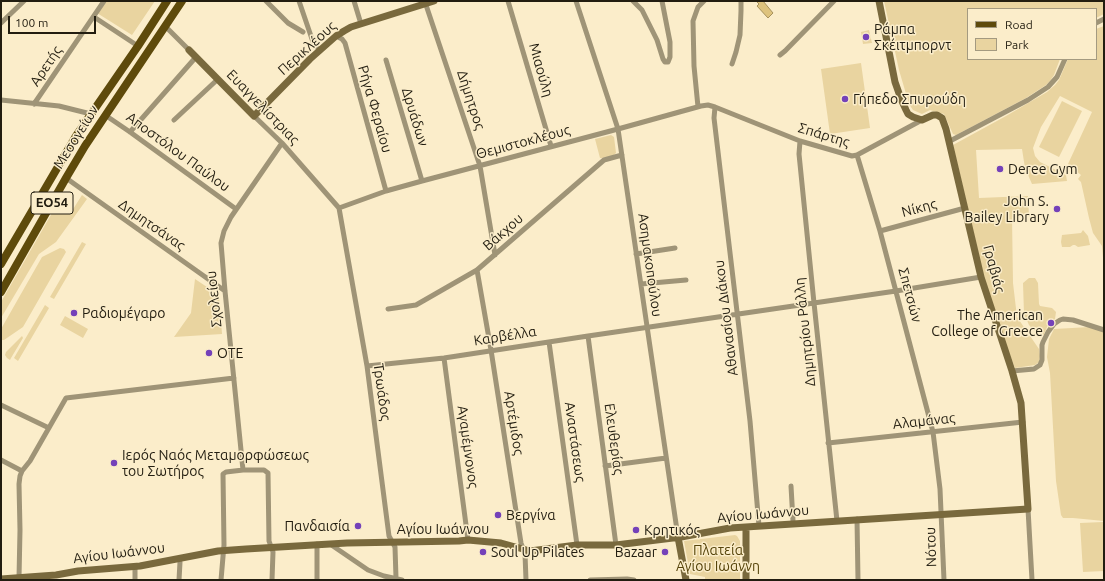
<!DOCTYPE html>
<meta charset="utf-8">
<style>
body{margin:0}
#map{position:relative;width:1105px;height:581px;overflow:hidden;background:#fbedca;font-family:Ubuntu,sans-serif}
canvas{display:block}
.frame{position:absolute;inset:0;border:2px solid #221d10;pointer-events:none}
.legend{position:absolute;left:967px;top:8px;width:130px;height:52px;box-sizing:border-box;background:#fbedca;border:1px solid #a49a80;margin:0;padding:5px 7px;list-style:none;font-size:12px;color:#221d10}
.legend li{display:flex;align-items:center;gap:8px;height:20px}
.legend b{width:20px;border:1px solid #a49a80}
.scale{position:absolute;left:8px;top:16px;width:88px;height:18px;box-sizing:border-box;border:2px solid #221d10;border-top:0;padding-left:5px;font-size:12px;line-height:14px;white-space:nowrap;color:#221d10;-webkit-text-stroke:3px #fbedca;paint-order:stroke}
</style>
<div id="map">
<canvas width="1105" height="581"></canvas>
<div class="frame"></div>
<ul class="legend">
<li><b style="height:5px;background:#5e4a0b"></b>Road</li>
<li><b style="height:11px;background:#e9d4a0"></b>Park</li>
</ul>
<div class="scale">100 m</div>
</div>
<script>
const context = document.querySelector('canvas').getContext('2d');
context.lineJoin = 'round';
function paint(path, color) {
  context.fillStyle = color;
  context.fill(path, 'evenodd');
}
function shape(rows) {
  const path = new Path2D();
  for (const r of rows) {
    path.moveTo(r[0], r[1]);
    for (let i = 2; i < r.length; i += 2) path.lineTo(r[i], r[i + 1]);
  }
  return path;
}
function stroke(path, color, width, dash) {
  context.strokeStyle = color;
  context.lineWidth = width;
  context.lineCap = dash ? 'butt' : 'round';
  context.setLineDash(dash || []);
  context.stroke(path);
}
function label(font, color, halo, rows, align = 'center') {
  context.font = font + ' Ubuntu,sans-serif';
  context.lineWidth = 3;
  context.setLineDash([]);
  context.textBaseline = 'middle';
  context.strokeStyle = halo;
  context.fillStyle = color;
  for (const [text, x, y, turn = 0] of rows) {
    context.save();
    context.translate(x, y);
    context.rotate((+turn || 0) * Math.PI / 180);
    context.textAlign = isNaN(turn) ? turn : align;
    if (halo) context.strokeText(text, 0, 0);
    context.fillText(text, 0, 0);
    context.restore();
  }
}
const green = shape([
 [106,1,155,1,132,35,97,13],
 [884,1,1104,1,1104,14,1096,18,1096,9,968,9,968,59,1060,59,1054,75,1050,81,1046,85,1026,98,956,135,953,134,944,114,930,110,922,114,913,110,909,104,899,70],
 [1104,26,1104,269,1102,246,1093,233,1089,218,1081,182,1078,179,1081,175,1068,164,1092,112,1060,96,1041,127,1033,148,1035,156,1040,162,1066,175,1067,181,1032,184,1025,168,1022,149,976,150,979,198,1028,196,1029,216,1012,217,1013,283,1017,317,1039,349,1040,356,1039,362,1035,365,1015,368,1004,340,984,277,953,145,1006,116,1047,92,1055,85,1059,80,1068,59,1096,59,1096,29],
 [869,30,872,43,863,44,861,32],
 [861,63,870,128,830,134,821,69],
 [1062,101,1082,111,1059,157,1039,147],
 [611,135,614,137,616,153,614,155,608,157,602,158,600,158,595,139],
 [82,195,87,199,56,242,39,254,1,318,1,302,52,213,70,214],
 [1083,230,1088,236,1090,245,1078,247,1075,245,1073,245,1070,247,1062,247,1061,242,1062,235,1081,233],
 [82,242,86,244,54,299,50,297],
 [60,248,64,249,66,252,23,327,4,340,1,340,1,329,42,257],
 [1029,278,1035,278,1038,283,1039,304,1040,306,1052,308,1056,312,1055,319,1048,325,1043,336,1038,335,1029,325,1024,314,1023,283],
 [195,279,219,295,222,334,174,337,191,313],
 [45,305,49,308,18,361,14,358],
 [65,316,88,329,83,338,60,325],
 [1090,327,1104,332,1104,521,1073,518,1063,518,1061,515,1056,481,1050,373,1047,357,1049,339,1054,329],
 [22,336,23,338,11,358,10,360,7,358,5,355,6,352],
 [1103,522,1104,571,1083,572,1080,523],
 [735,535,737,536,740,541,740,580,705,580,705,577,690,574,684,541]
]);
const water = shape([
 [756,1,763,1,773,13,768,18,757,6,759,4,756,1]
]);
const street = shape([
 [266,1,288,23,303,32],
 [299,1,313,42,320,51],
 [354,1,361,24],
 [508,1,551,146],
 [576,1,618,129,678,537],
 [633,1,642,10,657,40,663,59,665,62,668,62,670,57,670,42,662,1],
 [425,2,480,166,495,255],
 [94,17,138,46],
 [1,23,24,1],
 [1096,23,1104,19],
 [165,26,189,50],
 [336,36,342,39,345,43,386,191],
 [780,55,785,51,834,1],
 [386,60,422,181],
 [732,64,736,52,740,35,741,11,741,1],
 [1,100,59,106,91,114],
 [34,104,104,1],
 [698,107,694,66,693,21,698,7,704,1],
 [715,107,714,118,750,421,759,526],
 [105,115,130,132,236,209],
 [254,116,282,143,339,208],
 [174,120,218,79],
 [130,132,196,57],
 [800,141,799,154,814,303,837,521],
 [950,141,1028,100,1048,87,1057,77,1065,59],
 [857,155,880,231,933,432,940,489,944,580],
 [66,178,225,291],
 [339,208,386,191,422,181,618,129,701,106,708,105,715,107,800,141,852,156,857,155,922,120],
 [339,208,367,366,389,536,395,547,396,578],
 [880,231,965,208],
 [636,254,675,248],
 [477,270,491,350,521,543,525,554,526,580],
 [641,284,686,280],
 [388,309,416,305,477,270,604,160,622,155],
 [588,336,616,545],
 [549,342,577,545],
 [444,358,468,540],
 [367,366,444,358,588,336,896,291,981,277],
 [1012,371,1034,369,1040,365,1042,360,1042,345,1043,342,1048,332,1054,324,1060,320,1063,319,1073,320,1104,330],
 [1,405,49,428],
 [828,443,1023,422],
 [1,460,22,471],
 [605,466,666,458],
 [243,470,225,291,221,243,224,231,231,217,282,143],
 [791,486,793,521],
 [1028,509,1032,580],
 [857,519,858,580],
 [317,544,317,580],
 [330,544,368,570,384,576,402,580],
 [19,578,20,530,19,484,20,476,22,471,30,461,66,398,234,378],
 [135,580,135,566],
 [179,580,180,562],
 [221,580,224,545,223,474,226,472,243,470,264,470,268,473,269,541,273,552,272,580],
 [590,580,627,579,634,580]
]);
const secondary = shape([
 [189,50,254,116,310,59,336,36,344,31,351,27,434,1],
 [678,537,686,580],
 [1,579,56,575,78,571,140,566,218,551,246,549,347,543,459,541,468,540,501,543,530,551,577,545,616,545,681,537,730,528,1028,509,1021,403,1012,371,981,277,946,129,942,118,937,115,933,115,922,120,913,117,908,114,906,110,901,99,895,82,879,1],
 [746,580,746,527]
]);
const primary = shape([
 [1,264,76,136,138,46,167,1],
 [1,292,66,178,85,146,182,1]
]);
const markers = [
 [866,37,4,"#7441b9"],
 [845,99,4,"#7441b9"],
 [1000,169,4,"#7441b9"],
 [1057,209,4,"#7441b9"],
 [74,313,4,"#7441b9"],
 [1051,323,4,"#7441b9"],
 [209,353,4,"#7441b9"],
 [114,463,4,"#7441b9"],
 [498,515,4,"#7441b9"],
 [358,526,4,"#7441b9"],
 [636,530,4,"#7441b9"],
 [483,552,4,"#7441b9"],
 [665,552,4,"#7441b9"]
];
const shields = [
 [52,203,42]
];
const shieldNames = [
 ["ΕΟ54",52,203]
];
const poiNames = [
 ["Ράμπα",874,29],
 ["Σκέιτμπορντ",874,45],
 ["Γήπεδο Σπυρούδη",853,99],
 ["Deree Gym",1008,169],
 ["John S.",1049,201,"right"],
 ["Bailey Library",1049,217,"right"],
 ["Ραδιομέγαρο",82,313],
 ["The American",1043,315,"right"],
 ["College of Greece",1043,331,"right"],
 ["ΟΤΕ",217,353],
 ["Ιερός Ναός Μεταμορφώσεως",122,455],
 ["του Σωτήρος",122,471],
 ["Βεργίνα",506,515],
 ["Πανδαισία",350,526,"right"],
 ["Κρητικός",644,530],
 ["Soul Up Pilates",491,552],
 ["Bazaar",657,552,"right"]
];
const streetNames = [
 ["Περικλέους",307,48,-42],
 ["Αρετής",46,66,-56],
 ["Μιαούλη",541,70,74],
 ["Δήμητρος",471,100,72],
 ["Ευαγγελίστριας",263,107,46],
 ["Ρήγα Φεραίου",375,109,74],
 ["Δρυάδων",415,117,73],
 ["Σπάρτης",824,135,17],
 ["Μεσογείων",76,137,-58],
 ["Θεμιστοκλέους",523,142,-15],
 ["Αποστόλου Παύλου",178,152,36],
 ["Νίκης",919,208,-15],
 ["Δημητσάνας",152,225,35],
 ["Βάκχου",503,232,-41],
 ["Ασημακοπούλου",650,265,82],
 ["Γραβιάς",994,269,75],
 ["Σπετσών",910,295,75],
 ["Σχολείου",214,299,-96],
 ["Αθανασίου Διάκου",726,318,-97],
 ["Δημητρίου Ράλλη",805,332,-96],
 ["Καρβέλλα",505,336,-9],
 ["Τρωάδος",382,392,82],
 ["Αλαμάνας",924,421,-6],
 ["Αρτέμιδος",514,423,81],
 ["Ελευθερίας",614,439,82],
 ["Αναστάσεως",575,442,82],
 ["Αγαμέμνονος",468,447,82],
 ["Αγίου Ιωάννου",763,514,-5],
 ["Αγίου Ιωάννου",443,529],
 ["Νότου",931,547,-92],
 ["Αγίου Ιωάννου",119,553,-7]
];
const parkNames = [
 ["Πλατεία",718,550],
 ["Αγίου Ιωάννη",718,566]
];
paint(green, '#e9d4a0');
paint(water, '#dec37d');
stroke(water, '#a6915c', 1);
stroke(street, '#9f9477', 5);
stroke(secondary, '#79693d', 7);
stroke(primary, '#5e4a0b', 8);
for (const [x, y, r, color] of markers) {
  const dot = new Path2D();
  dot.arc(x, y, r, 0, 2 * Math.PI);
  context.fillStyle = color;
  context.fill(dot);
  stroke(dot, '#fbedca', 1.5);
}
for (const [x, y, w] of shields) {
  const box = new Path2D();
  box.roundRect(x - w / 2, y - 11, w, 22, 3);
  context.fillStyle = '#fbedca';
  context.fill(box);
  stroke(box, '#221d10', 1);
}
label('bold 13px', '#221d10', null, shieldNames);
label('14px', '#221d10', '#fbedca', poiNames, 'left');
label('14px', '#221d10', '#fbedca', streetNames);
label('14px', '#554309', '#fbedca', parkNames);
</script>
